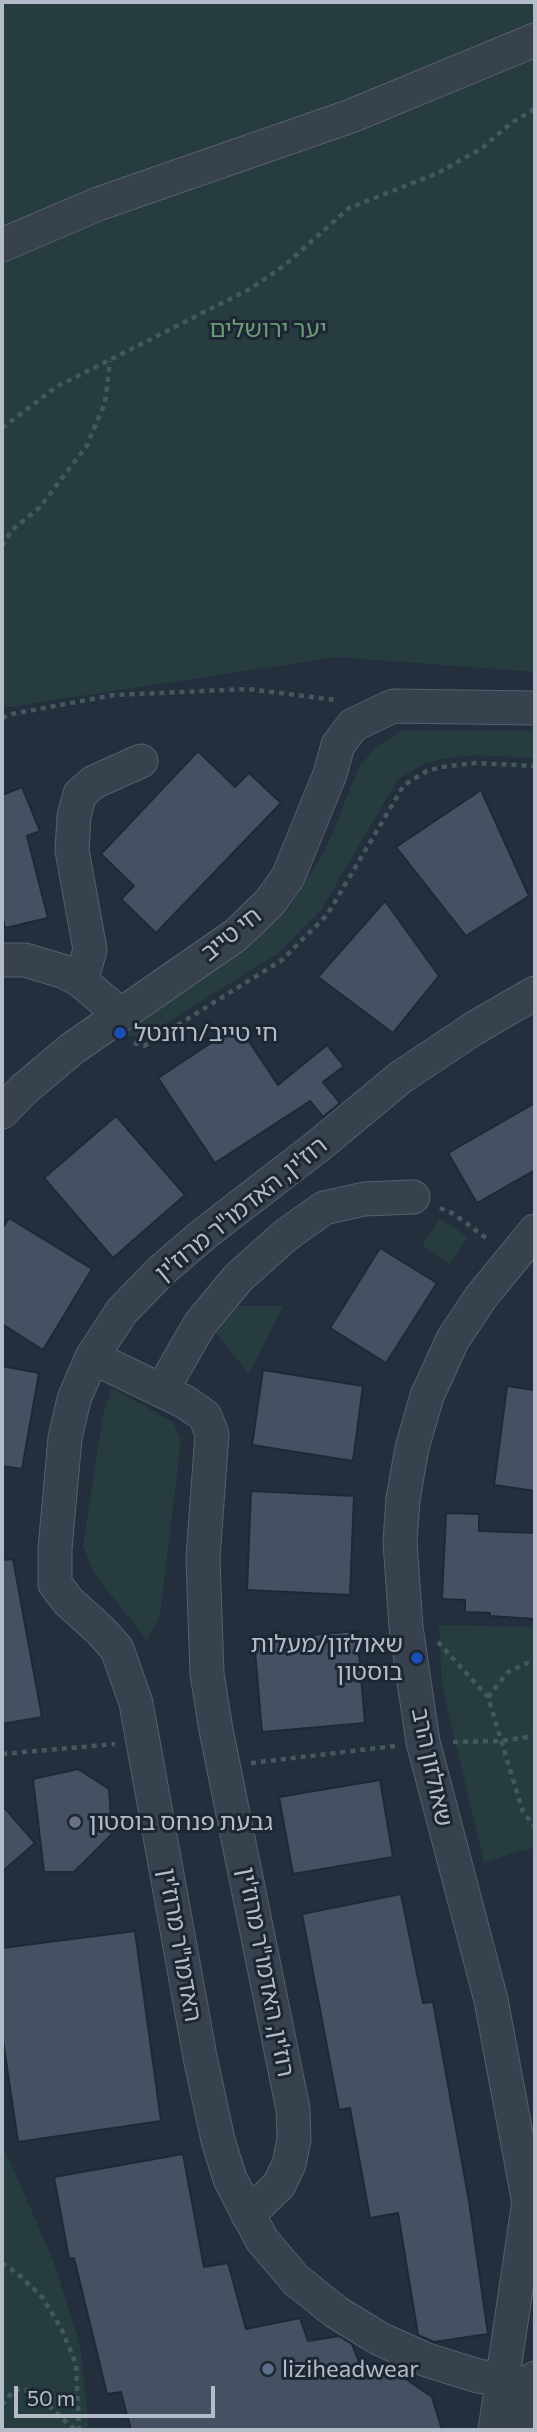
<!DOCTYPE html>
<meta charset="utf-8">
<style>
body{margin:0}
#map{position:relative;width:537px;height:2432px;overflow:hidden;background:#242f3e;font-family:Commissioner,sans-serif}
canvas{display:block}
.frame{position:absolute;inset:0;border:4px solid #b4bcc9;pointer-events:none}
.scale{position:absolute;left:14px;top:2386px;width:201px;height:32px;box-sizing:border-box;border:4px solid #b4bcc9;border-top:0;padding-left:9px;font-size:21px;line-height:24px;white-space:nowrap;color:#b4bcc9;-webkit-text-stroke:5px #1d2633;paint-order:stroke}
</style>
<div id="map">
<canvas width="537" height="2432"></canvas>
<div class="frame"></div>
<div class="scale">50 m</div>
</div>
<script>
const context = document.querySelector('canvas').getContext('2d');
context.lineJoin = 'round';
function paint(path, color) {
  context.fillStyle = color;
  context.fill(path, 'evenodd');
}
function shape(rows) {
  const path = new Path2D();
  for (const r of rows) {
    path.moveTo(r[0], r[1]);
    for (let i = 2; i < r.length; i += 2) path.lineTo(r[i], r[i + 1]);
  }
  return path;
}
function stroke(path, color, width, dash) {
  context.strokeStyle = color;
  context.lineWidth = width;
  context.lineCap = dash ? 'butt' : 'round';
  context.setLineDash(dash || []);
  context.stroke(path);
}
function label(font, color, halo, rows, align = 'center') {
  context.font = font + ' Commissioner,"Noto Sans Hebrew",sans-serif';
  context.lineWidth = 6;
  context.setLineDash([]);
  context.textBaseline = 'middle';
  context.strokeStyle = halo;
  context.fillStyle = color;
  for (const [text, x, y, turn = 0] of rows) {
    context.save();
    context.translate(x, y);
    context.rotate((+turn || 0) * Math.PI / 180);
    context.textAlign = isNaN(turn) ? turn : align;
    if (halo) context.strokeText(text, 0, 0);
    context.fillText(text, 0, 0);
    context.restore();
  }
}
const green = shape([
 [2,2,535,2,535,672,337,657,2,708],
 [400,731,535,731,535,758,475,755,441,759,424,764,398,779,321,910,277,954,142,1038,110,1032,246,949,290,906,325,851,359,767,376,747],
 [440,1219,468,1237,450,1264,422,1245],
 [238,1306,283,1306,249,1374,216,1333],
 [112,1388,173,1422,181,1440,160,1615,147,1640,95,1575,83,1546,103,1415],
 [439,1625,535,1627,535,1847,484,1862,442,1686],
 [2,2143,53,2260,80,2345,89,2430,2,2430]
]);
const building = shape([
 [198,751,235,787,249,773,281,803,156,933,121,899,134,886,101,854,198,751],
 [22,787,40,831,27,836,48,918,5,928,2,914,2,795,22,787],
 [481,790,529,896,466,936,396,847,481,790],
 [385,901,439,976,393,1033,318,977,385,901],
 [238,1025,278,1085,327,1045,344,1066,323,1082,340,1103,323,1117,310,1101,215,1163,158,1078,238,1025],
 [535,1103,535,1170,477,1203,448,1153,535,1103],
 [116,1116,185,1195,113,1258,44,1178,116,1116],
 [9,1218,92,1269,43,1350,2,1324,2,1229,9,1218],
 [380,1248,437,1283,386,1363,330,1328,380,1248],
 [2,1366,39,1373,22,1469,2,1466,2,1366],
 [263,1370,363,1386,353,1461,252,1445,263,1370],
 [507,1386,535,1390,535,1491,494,1485,507,1386],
 [251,1491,354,1496,350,1595,247,1590,251,1491],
 [446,1513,479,1514,479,1531,535,1533,535,1619,490,1616,490,1613,465,1612,465,1600,442,1599,446,1513],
 [13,1559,42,1717,2,1724,2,1560,13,1559],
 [357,1631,365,1723,262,1732,254,1640,357,1631],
 [78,1769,109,1789,112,1834,74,1872,44,1872,33,1779,78,1769],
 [380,1780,393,1857,293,1874,279,1797,380,1780],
 [2,1805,35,1843,2,1872,2,1805],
 [401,1894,423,2003,433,2002,469,2201,488,2334,434,2342,418,2335,398,2213,370,2218,350,2108,339,2110,302,1914,401,1894],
 [135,1931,161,2121,18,2142,2,2034,2,1948,135,1931],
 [183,2154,204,2267,228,2263,246,2329,300,2318,308,2341,339,2336,352,2344,365,2378,393,2370,432,2397,442,2430,131,2430,121,2392,107,2394,74,2258,69,2259,54,2177,183,2154]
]);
const path = shape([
 [2,428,56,387,250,289,285,265,349,208,438,173,482,148,511,123,535,109],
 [2,546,12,530,39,508,86,447,105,403,110,361],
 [2,718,12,714,114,695,248,689,336,700],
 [134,1043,144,1046,282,960,327,915,404,785,427,771,442,767,475,763,535,766],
 [440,1208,454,1214,490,1241],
 [438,1642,488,1697,523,1812,535,1827],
 [488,1697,508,1672,527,1663,535,1666],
 [453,1742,500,1741,535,1736],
 [2,1754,115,1744],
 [251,1763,395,1746],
 [2,2263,18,2274,42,2297,61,2328,76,2364,79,2430],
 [2,2405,14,2390,32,2390,75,2430]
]);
const minor = shape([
 [2,245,98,204,351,116,535,40],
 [2,960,25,960,65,972,81,981,121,1015],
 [81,981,90,950,72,850,74,816,80,794,94,782,141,761],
 [2,1112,23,1090,73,1048,236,935,270,902,288,877,330,774,338,745,353,725,393,706,535,708],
 [535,1231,481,1297,453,1339,427,1396,412,1448,403,1499,400,1542,406,1627,423,1742,491,2000,535,2235],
 [92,1357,74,1399,65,1438,55,1549,55,1584,68,1601,100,1630,117,1649,136,1703,200,2057,218,2140,230,2179,262,2240,296,2280,336,2312,380,2339,427,2360,478,2376,534,2385],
 [162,1390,200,1324,238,1278,286,1235,324,1208,364,1199,413,1197],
 [248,2215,279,2185,289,2164,294,2140,293,2109,216,1730,207,1674,203,1558,212,1434,205,1416,185,1402,92,1357,122,1311,162,1270,204,1234,318,1146,401,1077,473,1029,535,993],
 [495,2430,528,2208],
 [523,2430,535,2378]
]);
const markers = [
 [120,1033,7,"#1a4fb4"],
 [417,1658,7,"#1a4fb4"],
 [75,1822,7,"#6b7280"],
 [268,2369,7,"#5c6f8a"]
];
const parkNames = [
 ["יער ירושלים",268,329]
];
const streetNames = [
 ["חי טייב",231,934,-39],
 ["רוז'ין, האדמו\"ר מרוז'ין",241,1209,-39],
 ["שאולזון הרב",432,1767,78],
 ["האדמו\"ר מרוז'ין",180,1945,80],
 ["רוז'ין, האדמו\"ר מרוז'ין",266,1972,79]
];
const poiNames = [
 ["חי טייב/רוזנטל",134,1033],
 ["שאולזון/מעלות",403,1644,"right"],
 ["בוסטון",403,1672,"right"],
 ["גבעת פנחס בוסטון",89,1822],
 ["liziheadwear",282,2369]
];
paint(green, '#263c3f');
paint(building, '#455162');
stroke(building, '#1f2835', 2);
stroke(minor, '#565f6c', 35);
stroke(path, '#44595c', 4.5, [5, 5]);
stroke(minor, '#38414e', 33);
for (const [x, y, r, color] of markers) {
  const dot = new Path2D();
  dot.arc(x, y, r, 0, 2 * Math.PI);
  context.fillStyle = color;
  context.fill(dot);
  stroke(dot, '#1d2633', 2.5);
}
label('24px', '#6b9a76', '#1d2633', parkNames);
label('24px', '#b4bcc9', '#1d2633', streetNames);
label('24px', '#b4bcc9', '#1d2633', poiNames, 'left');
</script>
